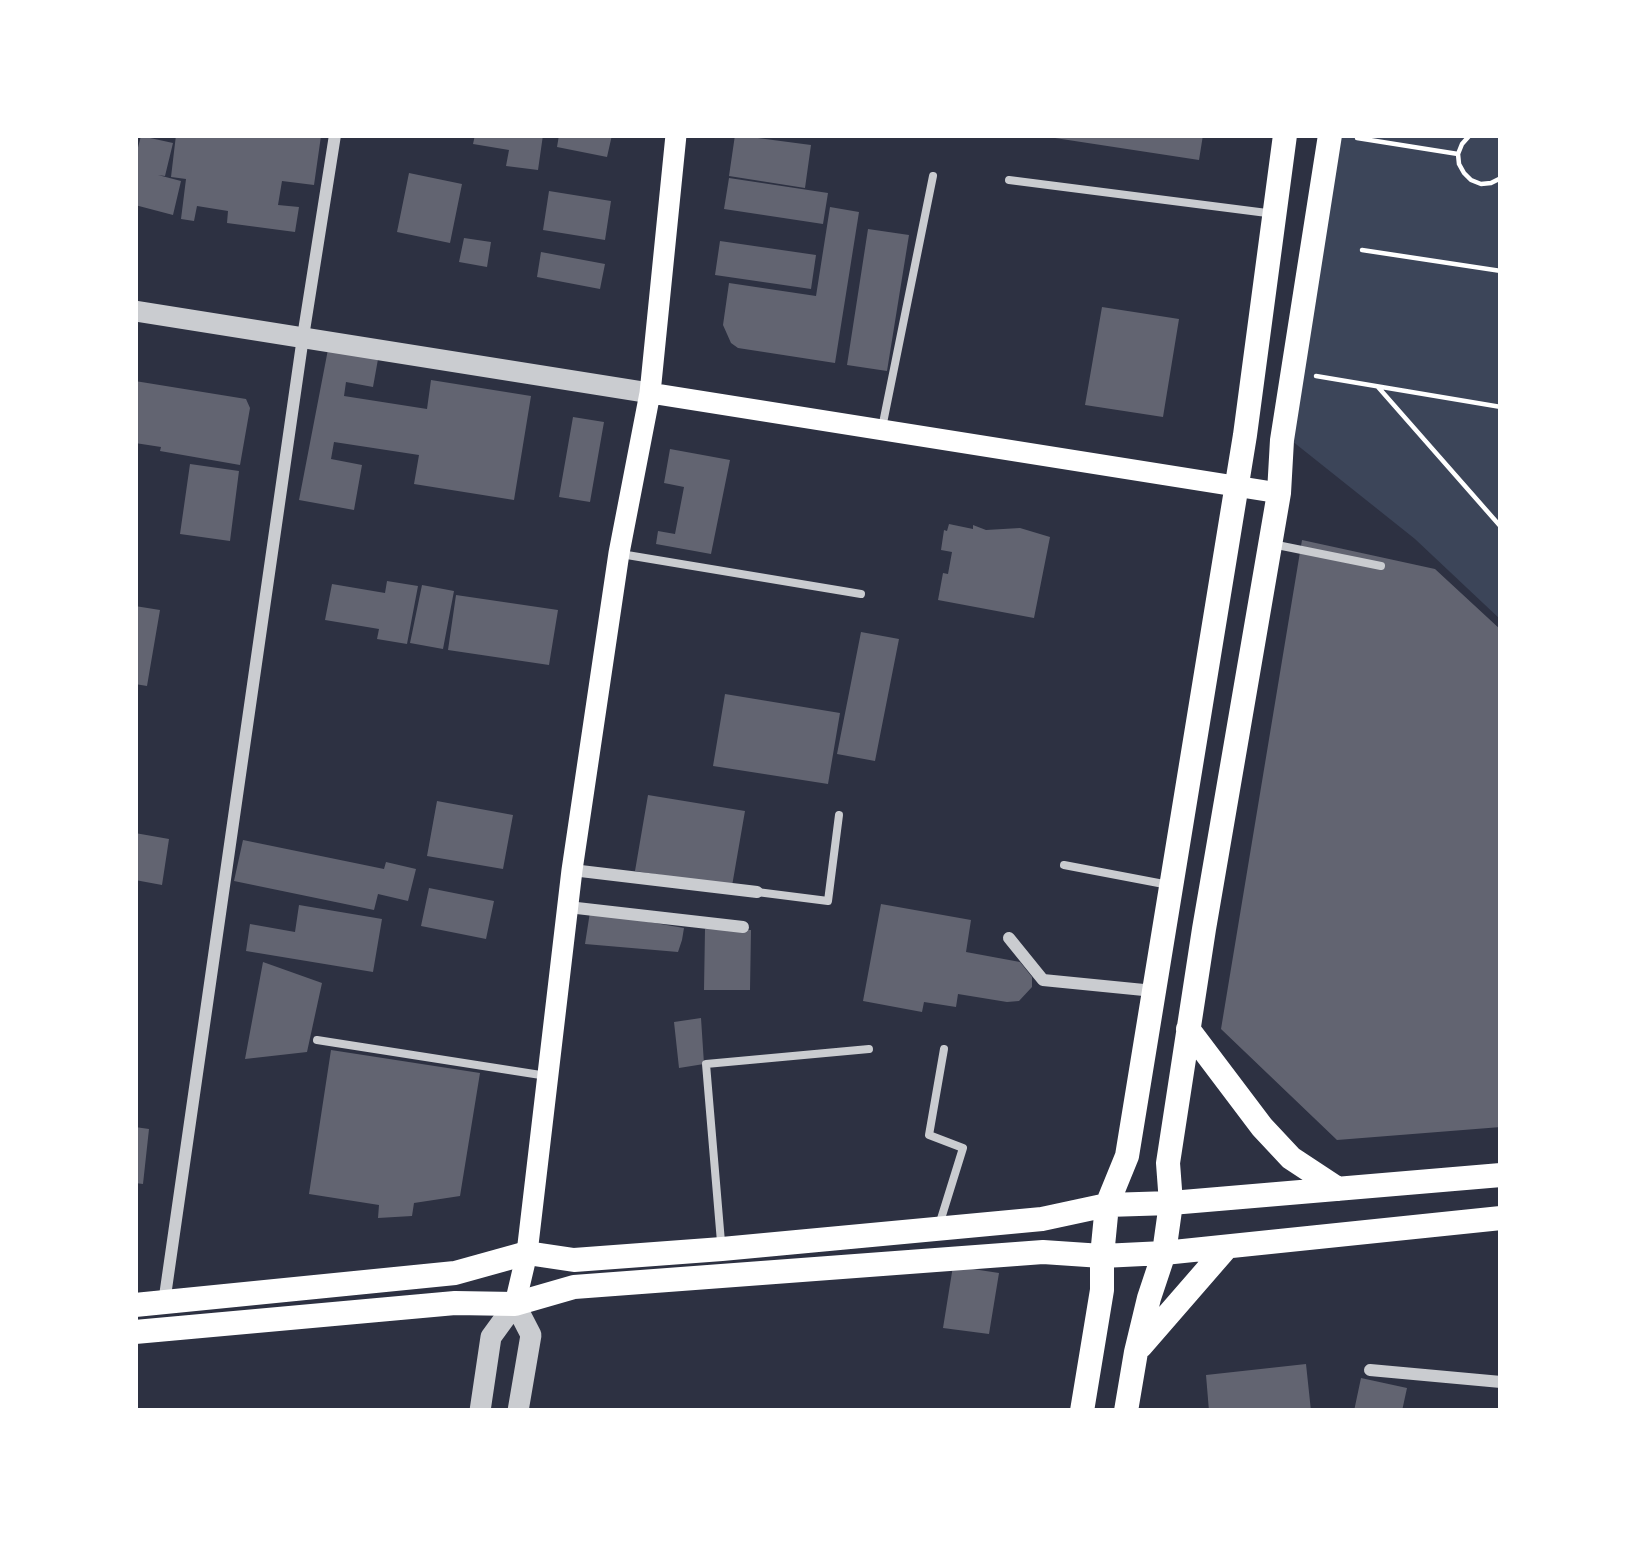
<!DOCTYPE html>
<style>
body{margin:0}
#map{position:relative;width:1636px;height:1546px;overflow:hidden;background:#2d3142;font-family:"DejaVu Sans",sans-serif}
canvas{display:block}
.frame{position:absolute;inset:0;border:138px solid #fff;pointer-events:none}
</style>
<div id="map">
<canvas width="1636" height="1546"></canvas>
<div class="frame"></div>
</div>
<script>
const context = document.querySelector('canvas').getContext('2d');
context.lineJoin = 'round';
function paint(path, color) {
  context.fillStyle = color;
  context.fill(path, 'evenodd');
}
function shape(rows) {
  const path = new Path2D();
  for (const r of rows) {
    path.moveTo(r[0], r[1]);
    for (let i = 2; i < r.length; i += 2) path.lineTo(r[i], r[i + 1]);
  }
  return path;
}
function stroke(path, color, width, dash) {
  context.strokeStyle = color;
  context.lineWidth = width;
  context.lineCap = dash ? 'butt' : 'round';
  context.setLineDash(dash || []);
  context.stroke(path);
}
const green = shape([
 [1334,135,1501,135,1501,620,1415,539,1282,433]
]);
const building = shape([
 [176,135,321,136,314,185,282,181,278,205,299,207,295,232,227,223,228,211,197,206,194,221,181,219,186,179,171,177],
 [475,135,543,135,538,170,506,166,509,150,473,144],
 [559,135,612,135,607,157,557,147],
 [735,135,811,145,805,188,729,176],
 [1055,135,1203,135,1199,160,1055,138],
 [141,136,173,143,165,176,158,175,181,181,173,215,135,205,135,159],
 [409,173,462,184,450,243,397,232],
 [729,178,828,193,823,224,724,209],
 [549,191,611,201,605,240,543,230],
 [830,207,859,212,835,363,738,348,731,343,723,325,729,283,816,296],
 [868,229,909,235,887,371,847,365],
 [464,238,491,242,487,267,459,262],
 [720,241,816,255,811,289,715,275],
 [541,252,605,264,600,289,537,277],
 [1102,307,1179,319,1163,417,1085,405],
 [330,339,380,348,373,387,346,382,344,396,427,409,431,380,531,396,514,500,414,484,419,455,334,442,331,459,362,465,354,510,299,500],
 [135,381,246,399,250,408,240,465,160,451,161,447,135,443],
 [573,417,604,422,590,502,559,497],
 [670,449,730,460,711,554,656,544,658,531,675,534,684,487,664,483],
 [190,464,239,471,230,541,180,534],
 [949,524,973,529,973,525,986,530,1020,528,1050,537,1034,618,938,600,943,573,948,574,952,552,941,550,944,530,947,531],
 [1302,540,1435,569,1501,630,1501,1127,1337,1140,1221,1029],
 [387,581,418,586,407,644,377,639,379,629,325,620,332,584,385,593],
 [422,585,454,591,443,649,410,643],
 [456,595,558,610,549,665,448,650],
 [135,606,160,610,147,686,135,684],
 [861,632,899,639,875,761,837,754],
 [725,694,840,713,828,784,713,766],
 [648,795,745,811,732,886,635,871],
 [437,801,513,815,503,869,427,856],
 [135,833,169,839,162,885,135,880],
 [243,840,384,869,386,862,416,869,408,901,378,894,374,910,234,881],
 [429,888,494,901,486,939,421,926],
 [881,904,971,920,966,952,1020,962,1032,977,1032,987,1019,1001,1007,1002,958,994,956,1007,924,1002,922,1012,863,1001],
 [299,905,382,919,373,972,246,951,250,924,295,932],
 [590,912,684,928,682,940,678,952,585,944],
 [705,929,751,930,750,990,704,990],
 [263,962,322,983,307,1052,245,1059],
 [701,1018,704,1064,679,1068,674,1022],
 [331,1050,480,1073,460,1196,414,1203,412,1216,378,1218,379,1205,309,1194],
 [135,1127,149,1129,143,1184,135,1183],
 [953,1266,999,1273,989,1334,943,1328],
 [1306,1364,1311,1411,1209,1411,1206,1375],
 [1361,1378,1407,1388,1402,1411,1354,1411]
]);
const path = shape([
 [1470,135,1462,144,1458,154,1459,164,1464,173,1471,180,1481,184,1491,183,1501,178],
 [1499,135,1501,136],
 [1357,138,1458,154],
 [1362,250,1501,271],
 [1316,376,1501,407],
 [1378,387,1501,527]
]);
const service = shape([
 [1009,180,1267,213],
 [882,428,933,176],
 [1272,544,1381,566],
 [621,554,861,594],
 [1064,865,1169,885],
 [757,892,828,901,839,815],
 [317,1040,547,1076],
 [940,1222,963,1148,929,1135,944,1049],
 [721,1242,706,1064,869,1049]
]);
const minor = shape([
 [572,870,757,892],
 [568,907,743,927],
 [1009,938,1043,980,1154,991],
 [164,1303,303,337,335,135],
 [1370,1370,1501,1382]
]);
const tertiary = shape([
 [135,311,650,393],
 [480,1411,491,1337,515,1304,531,1335,518,1411]
]);
const secondary = shape([
 [650,393,1279,493],
 [515,1304,527,1253,572,870,619,553,650,393,676,135]
]);
const primary = shape([
 [1188,1029,1262,1127,1291,1158,1338,1189],
 [135,1305,455,1273,527,1253,574,1260,722,1249,1042,1219,1107,1205,1171,1203,1501,1175],
 [135,1332,455,1303,515,1304,574,1287,1043,1252,1102,1256,1164,1253,1501,1218],
 [1141,1346,1227,1247],
 [1082,1411,1102,1290,1102,1256,1107,1205,1127,1156,1245,435,1285,135],
 [1126,1411,1136,1352,1149,1298,1164,1253,1171,1203,1168,1163,1204,929,1279,493,1282,440,1330,135]
]);
paint(green, '#3c4559');
paint(building, '#626471');
stroke(path, '#fff', 4.5);
stroke(service, '#caccd0', 8);
stroke(minor, '#caccd0', 12);
stroke(tertiary, '#caccd0', 21);
stroke(secondary, '#fff', 21);
stroke(primary, '#fff', 24);
</script>
